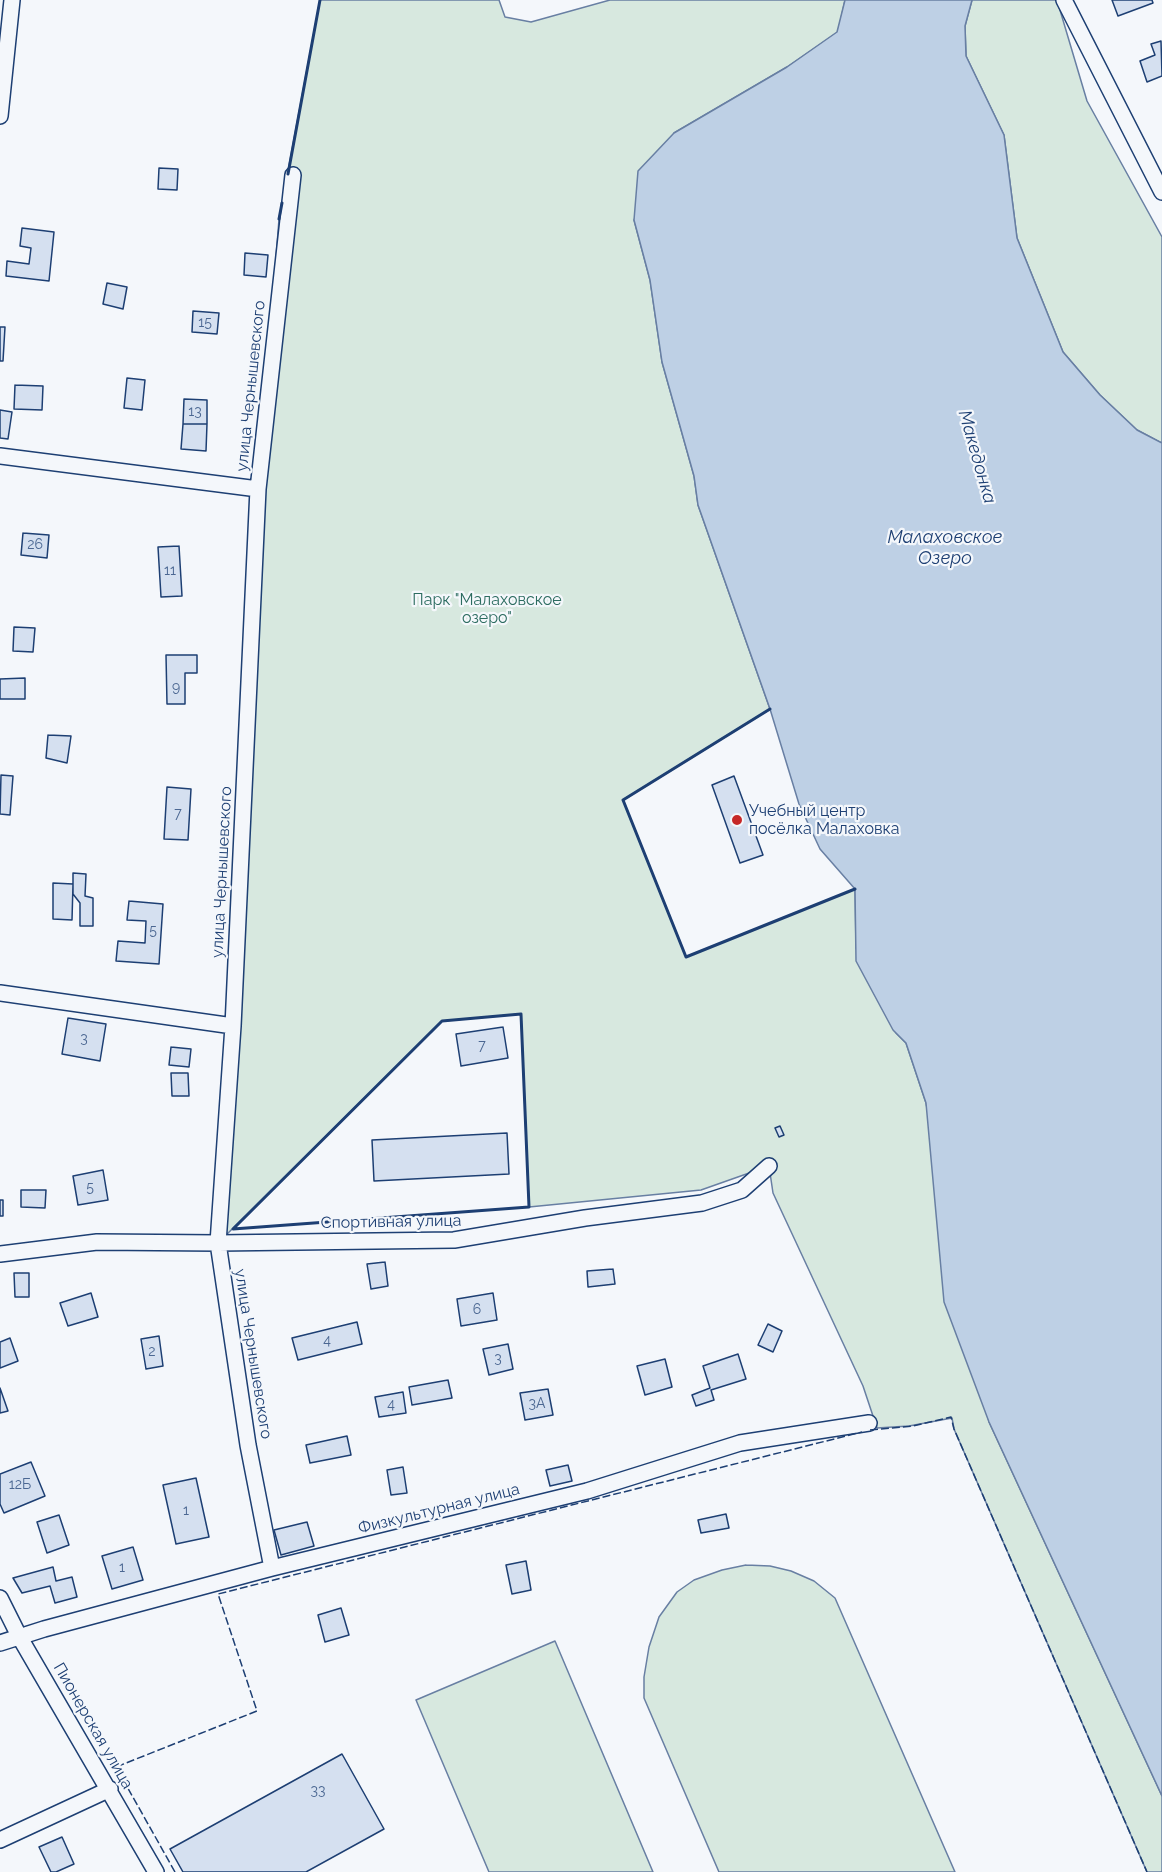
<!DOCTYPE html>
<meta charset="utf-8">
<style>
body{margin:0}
canvas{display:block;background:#f4f7fb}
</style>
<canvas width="1162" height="1872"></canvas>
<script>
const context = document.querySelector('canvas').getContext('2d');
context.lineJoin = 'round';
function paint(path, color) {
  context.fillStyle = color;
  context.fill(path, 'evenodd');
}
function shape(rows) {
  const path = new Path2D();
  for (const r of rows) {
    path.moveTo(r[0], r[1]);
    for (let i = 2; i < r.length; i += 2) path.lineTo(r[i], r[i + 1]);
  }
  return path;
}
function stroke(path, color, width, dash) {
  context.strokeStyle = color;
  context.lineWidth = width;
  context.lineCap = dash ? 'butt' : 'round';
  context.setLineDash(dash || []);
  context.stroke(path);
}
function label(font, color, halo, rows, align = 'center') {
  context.font = font + ' Raleway,sans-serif';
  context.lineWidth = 4.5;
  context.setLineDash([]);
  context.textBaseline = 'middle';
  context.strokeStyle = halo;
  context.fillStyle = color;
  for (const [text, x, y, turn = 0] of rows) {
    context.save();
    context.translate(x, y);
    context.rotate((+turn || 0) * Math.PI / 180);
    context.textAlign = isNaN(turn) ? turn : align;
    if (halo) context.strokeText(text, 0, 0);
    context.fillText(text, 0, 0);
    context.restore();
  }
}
const green = shape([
 [320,0,499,0,505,17,531,22,610,0,845,0,838,32,787,67,674,133,634,220,650,280,662,362,694,476,698,505,770,709,623,800,686,957,855,889,856,948,896,1033,906,1043,926,1103,989,1422,1162,1796,1162,1872,1147,1872,954,1429,952,1418,909,1426,877,1428,863,1386,773,1193,769,1166,701,1190,529,1207,521,1014,442,1021,218,1243,258,489,279,219,320,0],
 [972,0,1057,0,1087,101,1162,237,1162,443,1137,430,1100,395,1063,352,1017,238,1004,135,966,56,965,26,972,0],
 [746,1565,770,1566,791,1571,814,1581,835,1598,955,1872,719,1872,644,1698,644,1677,649,1647,659,1617,677,1592,694,1580,722,1570,746,1565],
 [555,1641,653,1872,489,1872,416,1700,555,1641]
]);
const water = shape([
 [845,0,972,0,965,26,966,56,1004,135,1017,238,1063,352,1100,395,1137,430,1162,443,1162,1796,989,1422,944,1302,926,1103,906,1043,893,1030,856,961,855,889,820,849,799,804,770,709,698,505,694,476,662,362,650,280,634,220,638,171,674,133,787,67,837,32,845,0]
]);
const building = shape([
 [1112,0,1152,0,1153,3,1118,16,1112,0],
 [1161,41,1162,76,1147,82,1140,61,1155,55,1151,44,1161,41],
 [159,168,178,169,177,190,158,189,159,168],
 [22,228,54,232,49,281,6,276,7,261,29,264,31,248,20,246,22,228],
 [245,253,268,255,266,277,244,275,245,253],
 [107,283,127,287,123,309,103,304,107,283],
 [193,311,219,313,217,334,192,332,193,311],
 [0,327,5,327,3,361,0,361,0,327],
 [127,378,145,380,142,410,124,408,127,378],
 [15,385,43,386,42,410,14,409,15,385],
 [184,399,207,400,207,424,183,424,184,399],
 [0,410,12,412,8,439,0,438,0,410],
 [183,424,207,424,206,451,181,449,183,424],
 [23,533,49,535,47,558,21,555,23,533],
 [179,546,182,596,161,597,158,547,179,546],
 [14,627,35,628,33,652,13,651,14,627],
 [166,655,197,655,197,673,185,673,185,704,167,704,166,655],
 [25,678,25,699,0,699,0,679,25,678],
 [48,735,71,736,67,763,46,758,48,735],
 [1,775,13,776,10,815,0,814,1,775],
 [734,776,763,855,740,863,712,785,734,776],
 [167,787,191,789,188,840,164,839,167,787],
 [73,873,86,874,85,896,93,898,93,926,80,926,80,903,73,894,73,873],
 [53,883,73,884,72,920,53,919,53,883],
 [129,901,163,904,159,964,116,961,118,941,145,943,146,921,127,920,129,901],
 [68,1018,106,1024,100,1061,62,1054,68,1018],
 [503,1027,508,1058,461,1066,456,1034,503,1027],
 [171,1047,191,1049,189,1067,169,1065,171,1047],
 [171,1073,188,1073,189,1096,172,1096,171,1073],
 [780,1126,784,1135,779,1137,775,1128,780,1126],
 [507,1133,509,1174,374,1181,372,1140,507,1133],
 [103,1170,108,1200,78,1205,73,1176,103,1170],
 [21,1190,46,1190,45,1208,21,1207,21,1190],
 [0,1200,3,1200,3,1216,0,1216,0,1200],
 [385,1262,388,1286,371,1289,367,1264,385,1262],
 [613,1269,615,1284,588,1287,587,1271,613,1269],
 [14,1273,29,1273,29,1297,15,1297,14,1273],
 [91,1293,98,1317,68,1326,60,1303,91,1293],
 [493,1293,497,1320,461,1326,457,1299,493,1293],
 [357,1322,362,1344,298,1360,292,1338,357,1322],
 [768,1324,782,1331,773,1352,758,1345,768,1324],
 [159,1336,163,1366,146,1369,141,1339,159,1336],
 [10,1338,18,1361,0,1368,0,1342,10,1338],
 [508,1344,513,1369,489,1375,483,1349,508,1344],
 [738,1354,746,1379,711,1390,714,1400,696,1406,692,1395,710,1388,703,1366,738,1354],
 [665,1359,672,1387,645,1395,637,1366,665,1359],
 [448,1380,452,1398,412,1405,409,1387,448,1380],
 [0,1388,8,1411,0,1413,0,1388],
 [548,1389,553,1415,525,1420,520,1393,548,1389],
 [403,1392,406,1413,379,1417,375,1397,403,1392],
 [347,1436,351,1455,310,1463,306,1445,347,1436],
 [31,1462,45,1496,4,1513,0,1504,0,1474,31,1462],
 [568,1465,572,1481,550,1486,546,1470,568,1465],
 [403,1467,407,1493,391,1495,387,1470,403,1467],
 [196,1478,209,1537,176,1544,163,1485,196,1478],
 [726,1514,729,1528,701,1533,698,1520,726,1514],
 [59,1515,69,1545,47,1553,37,1522,59,1515],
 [307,1522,314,1546,281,1555,274,1530,307,1522],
 [133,1547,143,1580,112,1589,102,1556,133,1547],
 [526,1561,531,1590,512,1594,506,1565,526,1561],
 [53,1567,56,1581,72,1577,77,1597,55,1603,50,1586,22,1593,13,1578,53,1567],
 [341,1608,349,1635,325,1642,318,1615,341,1608],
 [342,1754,384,1829,306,1872,183,1872,170,1849,342,1754],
 [62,1837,74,1864,56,1872,51,1872,39,1847,62,1837]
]);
const minor = shape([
 [1064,0,1162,192],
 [0,116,12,0],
 [0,456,258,489],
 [0,993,233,1026],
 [0,1254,97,1242,218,1243,454,1240,585,1218,702,1203,742,1190,769,1166],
 [272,1568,248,1445,218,1243,233,1026,258,489,293,175],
 [0,1598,19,1636,156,1872],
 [0,1643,44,1629,272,1568,587,1491,740,1443,869,1423],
 [0,1840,110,1789]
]);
const fence = shape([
 [870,1430,913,1426,951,1417,954,1429,1147,1872],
 [175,1872,116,1767,257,1711,218,1594,862,1432]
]);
const wall = shape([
 [288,174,320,0],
 [279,219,282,203],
 [770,709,623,800,686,957,855,889],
 [521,1014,529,1207,233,1229,442,1021,521,1014]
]);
const markers = [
 [737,820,6,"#c62828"]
];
const numberNames = [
 ["15",205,323],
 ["13",195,412],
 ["26",35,545],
 ["11",170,571],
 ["9",176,688],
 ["7",178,814],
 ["5",153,931],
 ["3",84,1039],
 ["7",482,1046],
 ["5",90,1188],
 ["6",477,1310],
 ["4",327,1341],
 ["2",152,1352],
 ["3",498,1359],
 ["3А",537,1404],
 ["4",391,1405],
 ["12Б",20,1485],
 ["1",186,1511],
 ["1",122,1568],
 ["33",318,1791]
];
const streetNames = [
 ["улица Чернышевского",251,386,-84],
 ["улица Чернышевского",222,872,-87],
 ["Спортивная улица",391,1222,-1],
 ["улица Чернышевского",253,1354,81],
 ["Физкультурная улица",439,1509,-14],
 ["Пионерская улица",93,1726,60]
];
const parkNames = [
 ["Парк \"Малаховское",487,600],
 ["озеро\"",487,618]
];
const poiNames = [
 ["Учебный центр",749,811],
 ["посёлка Малаховка",749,829]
];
const waterNames = [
 ["Македонка",977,457,74],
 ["Малаховское",945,538],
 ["Озеро",945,559]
];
paint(green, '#d7e8df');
stroke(green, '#687fa3', 1.5);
paint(water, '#bed0e5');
stroke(water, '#687fa3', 1.5);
paint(building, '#d5e0f0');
stroke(building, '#1d3f73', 1.5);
stroke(minor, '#1d3f73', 18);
stroke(minor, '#f4f7fb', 15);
stroke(fence, '#1d3f73', 1.5, [8, 3]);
stroke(wall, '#1d3f73', 3);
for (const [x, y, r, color] of markers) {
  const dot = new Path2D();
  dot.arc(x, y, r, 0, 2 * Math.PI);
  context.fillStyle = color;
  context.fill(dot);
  stroke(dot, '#f4f7fb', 2);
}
label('14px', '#4b6792', null, numberNames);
label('16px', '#1d3f73', '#f4f7fb', streetNames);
label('16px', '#2c6c60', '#f4f7fb', parkNames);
label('16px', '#1d3f73', '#f4f7fb', poiNames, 'left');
label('italic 18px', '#1d3f73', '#f4f7fb', waterNames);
</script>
